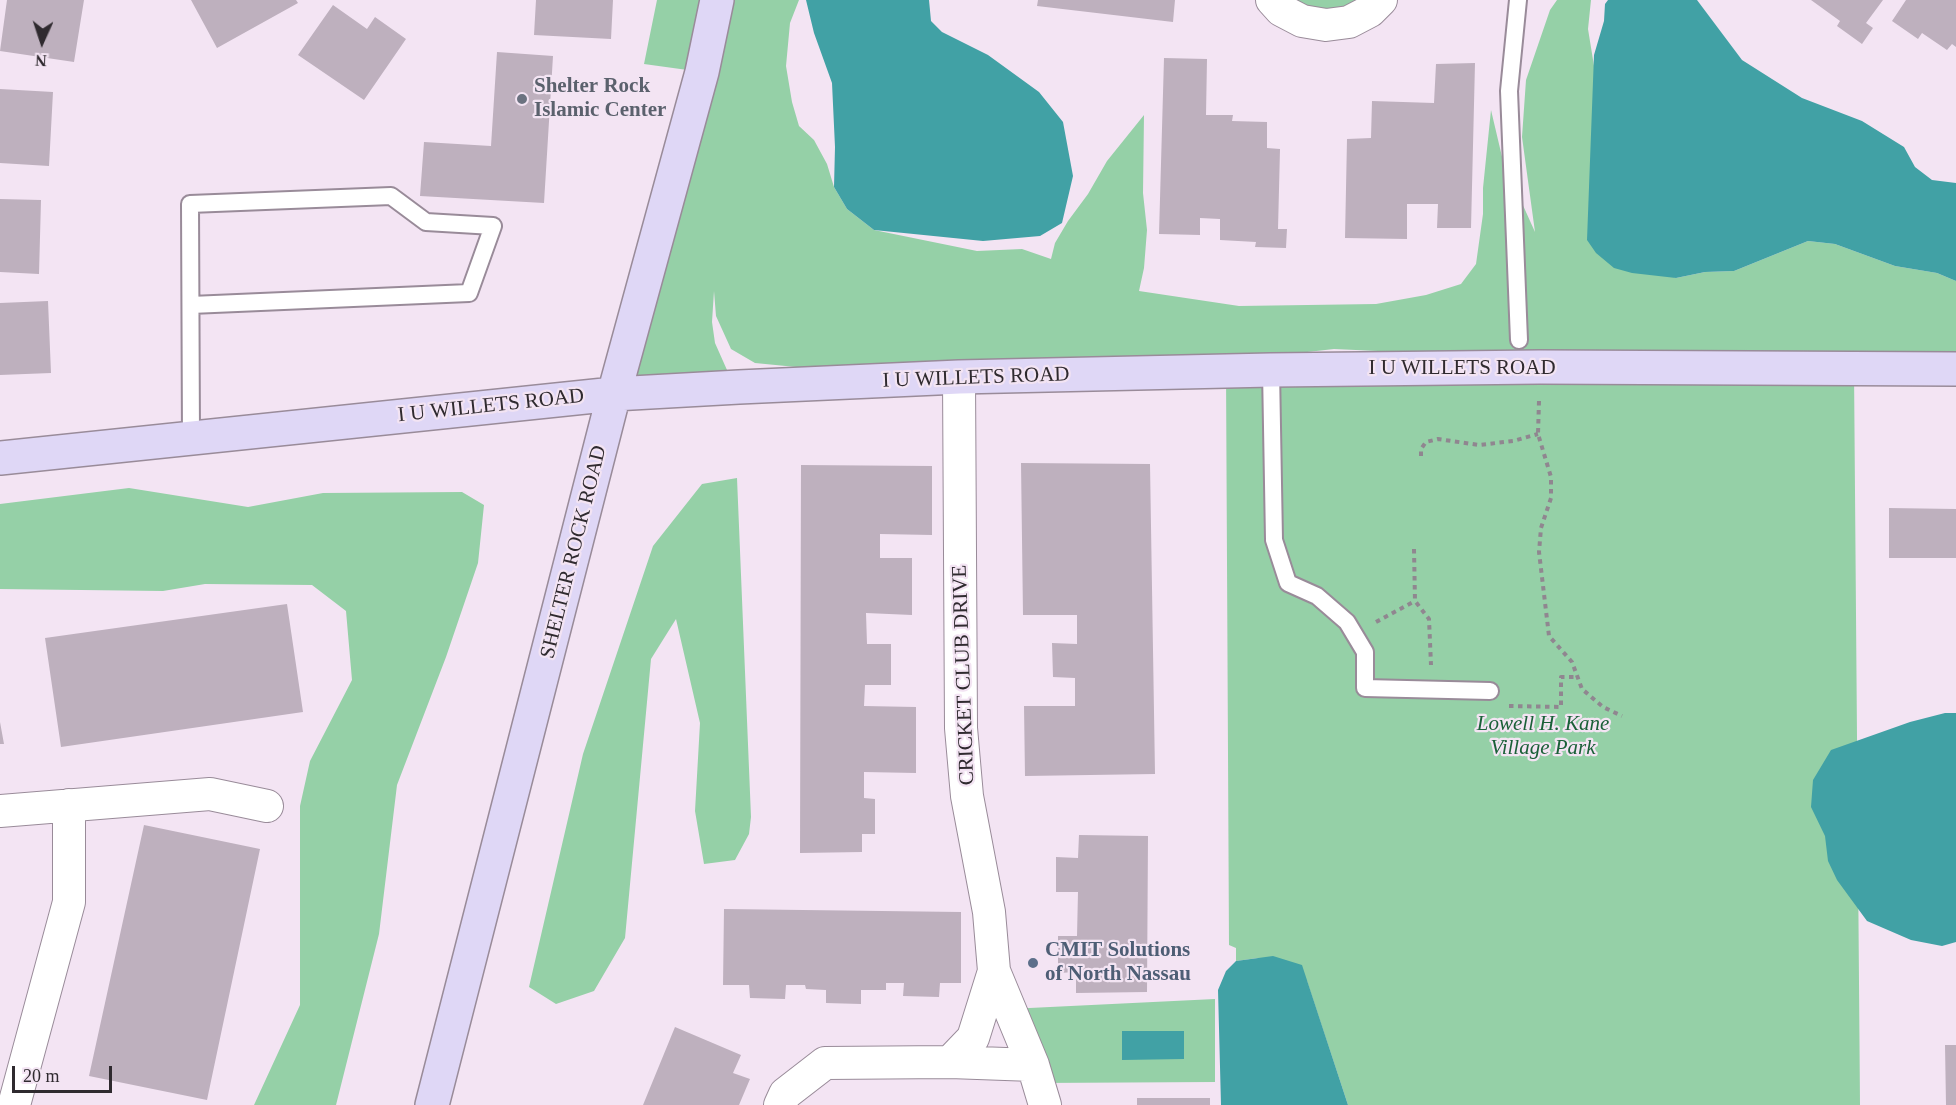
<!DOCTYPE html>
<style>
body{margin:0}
#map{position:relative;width:1956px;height:1105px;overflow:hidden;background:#f3e4f3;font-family:Georgia,serif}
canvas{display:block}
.north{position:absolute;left:12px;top:12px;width:60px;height:60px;-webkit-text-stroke:4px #f3e4f3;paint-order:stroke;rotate:183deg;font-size:16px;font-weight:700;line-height:24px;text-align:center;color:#2f2a2f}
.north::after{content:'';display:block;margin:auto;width:21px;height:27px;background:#2f2a2f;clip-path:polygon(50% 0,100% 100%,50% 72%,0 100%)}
.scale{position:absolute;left:12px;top:1066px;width:100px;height:27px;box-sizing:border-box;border:3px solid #2f2a2f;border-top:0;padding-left:8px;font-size:18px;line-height:21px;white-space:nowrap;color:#2f2a2f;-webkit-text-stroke:4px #f3e4f3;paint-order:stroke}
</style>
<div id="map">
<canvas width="1956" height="1105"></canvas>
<div class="north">N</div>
<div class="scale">20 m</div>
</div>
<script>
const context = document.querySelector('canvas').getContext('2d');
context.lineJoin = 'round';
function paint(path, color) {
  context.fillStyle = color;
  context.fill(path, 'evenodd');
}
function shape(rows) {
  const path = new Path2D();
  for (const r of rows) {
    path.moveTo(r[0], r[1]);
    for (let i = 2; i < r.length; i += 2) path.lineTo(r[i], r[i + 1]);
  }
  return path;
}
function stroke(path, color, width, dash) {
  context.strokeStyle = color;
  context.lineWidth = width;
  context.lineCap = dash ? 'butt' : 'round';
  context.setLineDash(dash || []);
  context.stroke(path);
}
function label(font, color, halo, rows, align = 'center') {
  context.font = font + ' Georgia,serif';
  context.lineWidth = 4.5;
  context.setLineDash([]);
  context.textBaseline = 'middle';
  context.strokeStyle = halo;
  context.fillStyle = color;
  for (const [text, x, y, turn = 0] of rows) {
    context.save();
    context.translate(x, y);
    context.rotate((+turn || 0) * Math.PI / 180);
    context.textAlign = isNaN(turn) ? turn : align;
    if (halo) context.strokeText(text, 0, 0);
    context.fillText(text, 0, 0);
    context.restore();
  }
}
const green = shape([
 [657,0,799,0,790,23,786,66,792,102,799,126,814,140,827,164,834,187,847,209,874,230,977,251,1022,249,1051,259,1055,243,1068,221,1088,194,1107,161,1144,115,1143,193,1147,230,1144,268,1139,291,1239,306,1376,304,1426,295,1461,284,1476,264,1483,214,1483,188,1491,110,1503,161,1535,232,1522,137,1526,80,1550,10,1557,0,1591,0,1588,29,1595,72,1588,240,1676,278,1705,272,1734,271,1808,241,1835,244,1895,266,1937,273,1956,281,1956,355,1464,355,1334,349,1272,356,1105,357,1038,368,837,371,755,363,731,349,716,316,714,291,712,322,715,343,731,379,614,394,702,72,644,64],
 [1272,0,1381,0,1349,22],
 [1854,369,1860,1105,1348,1105,1307,981,1258,958,1236,961,1236,948,1229,945,1226,371],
 [737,478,751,817,749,834,735,860,704,864,695,811,700,723,676,619,651,659,625,938,594,991,556,1004,529,987,583,754,653,546,702,484],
 [129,488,248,507,323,493,462,492,484,505,478,563,446,657,397,785,379,934,336,1105,254,1105,300,1005,300,806,310,761,352,680,346,611,312,585,205,584,163,591,0,589,0,504],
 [1215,999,1215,1082,1038,1083,1009,1009]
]);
const water = shape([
 [806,0,929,0,931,21,942,32,988,55,1039,92,1063,122,1073,176,1062,223,1040,236,983,241,874,230,847,209,834,187,835,147,832,83,814,33],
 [1608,0,1697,0,1742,60,1802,98,1862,121,1904,147,1915,167,1932,180,1956,183,1956,281,1937,273,1895,266,1835,244,1808,241,1734,271,1705,272,1676,278,1632,273,1614,268,1596,253,1587,240,1594,55,1604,21,1605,4],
 [1945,713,1956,713,1956,942,1942,946,1911,940,1867,921,1837,880,1828,861,1825,836,1811,807,1813,780,1831,750,1910,722],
 [1273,956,1302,965,1348,1105,1221,1105,1218,990,1226,971,1236,961],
 [1122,1031,1184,1031,1184,1059,1122,1060]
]);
const building = shape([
 [7,0,84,0,74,62,0,51],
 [191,0,296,0,298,3,217,48],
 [536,0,613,0,611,39,534,35],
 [1038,0,1175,0,1173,22,1037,6],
 [1811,0,1883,0,1866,23,1873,28,1862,44,1837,26,1840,21],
 [1906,0,1956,0,1956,47,1952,44,1947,50,1922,33,1918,39,1892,21],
 [333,5,367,29,375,17,406,39,364,100,298,55],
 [497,52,553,56,544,203,420,196,424,142,491,146],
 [1164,58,1207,59,1206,115,1233,115,1232,121,1267,122,1267,148,1280,149,1278,229,1287,229,1286,248,1255,247,1256,242,1220,240,1220,219,1200,218,1200,235,1159,234],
 [1475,63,1471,228,1437,228,1438,204,1407,204,1407,239,1345,238,1347,139,1371,138,1372,101,1434,103,1436,64],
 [0,89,53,92,49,166,0,163],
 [0,199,41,200,39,274,0,272],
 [48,301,51,373,0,375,0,303],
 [1021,463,1150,464,1155,774,1025,776,1024,706,1075,706,1075,678,1053,677,1052,643,1077,644,1077,615,1023,615],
 [801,465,932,466,932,535,880,534,880,558,912,558,912,615,866,613,867,644,891,644,891,685,865,685,864,706,916,707,916,773,864,772,864,798,875,799,875,834,862,834,862,852,800,853],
 [1889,508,1956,509,1956,558,1889,558],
 [287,604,303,712,61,747,45,638],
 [0,722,4,744,0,744],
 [144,825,260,849,207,1100,89,1076],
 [1079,835,1148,836,1147,992,1076,993,1076,972,1058,973,1058,936,1077,936,1078,892,1056,892,1056,857,1078,858],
 [724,909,961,912,961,983,940,983,939,997,903,996,904,983,886,983,886,990,861,990,861,1004,826,1003,826,990,806,989,805,985,786,985,785,999,750,998,749,985,723,985],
 [675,1027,741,1055,733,1073,750,1079,739,1105,643,1105],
 [1945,1045,1956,1045,1956,1105,1946,1105],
 [1137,1098,1210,1098,1210,1105,1137,1105]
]);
const path = shape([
 [1539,401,1538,434,1551,477,1551,498,1541,528,1539,552,1549,636,1572,662,1582,689,1603,707,1622,716],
 [1421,456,1421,449,1426,442,1438,439,1479,445,1513,441,1538,434],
 [1414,549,1415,601,1429,619,1431,665],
 [1376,622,1415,601],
 [1509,706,1561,707,1561,677,1577,677]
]);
const lane = shape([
 [1518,0,1509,91,1519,340],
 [191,305,469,293,493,226,426,222,391,196,190,204,191,437],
 [1271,370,1274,540,1288,583,1317,596,1347,622,1365,652,1365,688,1490,691]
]);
const street = shape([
 [1272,0,1281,10,1302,21,1326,25,1349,22,1370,11,1381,0],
 [959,377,961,728,967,796,989,912,994,971,1033,1065,1045,1105],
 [0,811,210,794,267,806],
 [950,1062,973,1038,994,971],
 [14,1105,69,902,69,805],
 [780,1105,785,1094,825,1063,950,1062,1033,1065]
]);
const secondary = shape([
 [0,458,614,394,739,387,959,377,1271,370,1540,367,1956,369],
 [432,1105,614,394,702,72,717,0]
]);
const markers = [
 [522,99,6,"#6b7280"],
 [1033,963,6,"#5c6f8a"]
];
const worshipNames = [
 ["Shelter Rock",534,87],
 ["Islamic Center",534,111]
];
const streetNames = [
 ["I U WILLETS ROAD",1462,368],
 ["I U WILLETS ROAD",976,378,-2],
 ["I U WILLETS ROAD",491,406,-6],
 ["SHELTER ROCK ROAD",574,552,-76],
 ["CRICKET CLUB DRIVE",964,675,-92]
];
const parkNames = [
 ["Lowell H. Kane",1543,724],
 ["Village Park",1543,748]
];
const serviceNames = [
 ["CMIT Solutions",1045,951],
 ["of North Nassau",1045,975]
];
paint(green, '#95d0a7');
paint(water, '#41a1a5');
paint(building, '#beb0be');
stroke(lane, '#998b99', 20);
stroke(street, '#998b99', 34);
stroke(secondary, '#998b99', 36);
stroke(path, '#908690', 4, [4.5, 4.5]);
stroke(lane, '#fff', 16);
stroke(street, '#fff', 32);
stroke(secondary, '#dfd7f6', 33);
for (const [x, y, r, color] of markers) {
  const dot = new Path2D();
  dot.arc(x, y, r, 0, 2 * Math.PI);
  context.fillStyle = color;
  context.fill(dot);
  stroke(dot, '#f3e4f3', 2);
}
label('bold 21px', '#5b616d', '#f3e4f3', worshipNames, 'left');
label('21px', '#2f2a2f', '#f3e4f3', streetNames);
label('italic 21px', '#1a6038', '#f3e4f3', parkNames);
label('bold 21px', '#4e5e75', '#f3e4f3', serviceNames, 'left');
</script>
